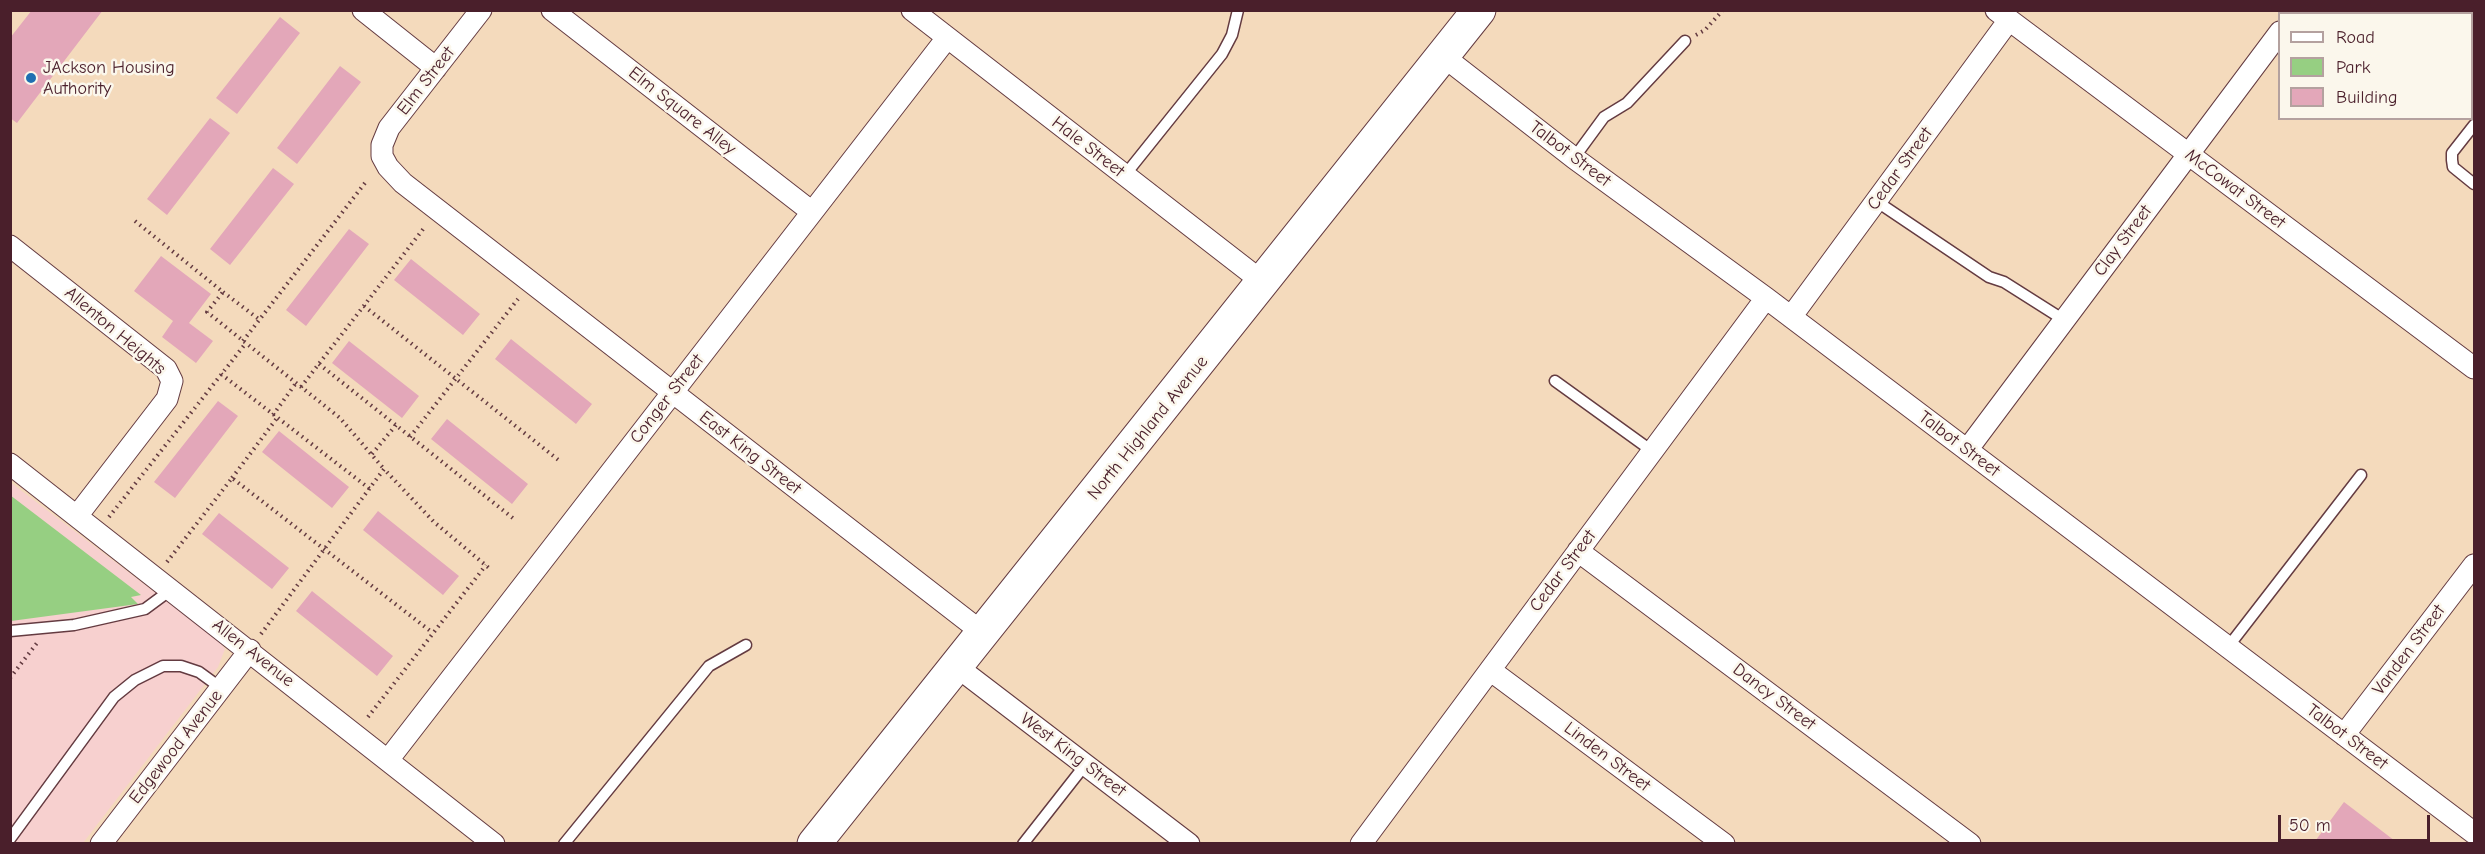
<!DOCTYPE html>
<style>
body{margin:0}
#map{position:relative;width:2485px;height:854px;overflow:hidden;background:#f4dabc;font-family:"Comic Neue",sans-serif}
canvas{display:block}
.frame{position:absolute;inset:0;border:12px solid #4a1f2b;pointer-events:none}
.legend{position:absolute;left:2278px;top:12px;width:195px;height:108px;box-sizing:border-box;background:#fbf7ec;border:2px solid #b4a19f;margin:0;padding:8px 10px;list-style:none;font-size:18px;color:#4a1f2b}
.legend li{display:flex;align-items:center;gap:12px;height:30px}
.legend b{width:30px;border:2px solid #b4a19f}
.scale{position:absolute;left:2278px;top:815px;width:152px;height:27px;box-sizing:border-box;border:3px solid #4a1f2b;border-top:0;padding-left:8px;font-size:18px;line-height:21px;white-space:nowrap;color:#4a1f2b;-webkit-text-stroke:4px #fbf7ec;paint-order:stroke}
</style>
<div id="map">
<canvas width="2485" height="854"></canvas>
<div class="frame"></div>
<ul class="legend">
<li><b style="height:8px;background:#fff"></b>Road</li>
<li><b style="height:16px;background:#96cf82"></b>Park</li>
<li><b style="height:16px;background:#e3a7b9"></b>Building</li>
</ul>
<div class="scale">50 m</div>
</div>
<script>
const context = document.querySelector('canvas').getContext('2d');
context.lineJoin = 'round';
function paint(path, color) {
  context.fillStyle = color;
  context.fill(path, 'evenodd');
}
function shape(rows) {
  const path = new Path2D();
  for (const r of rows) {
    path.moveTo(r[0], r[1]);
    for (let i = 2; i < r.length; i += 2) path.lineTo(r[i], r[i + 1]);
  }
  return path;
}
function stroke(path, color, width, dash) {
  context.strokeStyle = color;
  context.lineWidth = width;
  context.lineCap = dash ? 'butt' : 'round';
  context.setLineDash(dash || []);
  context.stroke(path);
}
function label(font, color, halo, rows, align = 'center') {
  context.font = font + ' "Comic Neue",sans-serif';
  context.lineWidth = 5;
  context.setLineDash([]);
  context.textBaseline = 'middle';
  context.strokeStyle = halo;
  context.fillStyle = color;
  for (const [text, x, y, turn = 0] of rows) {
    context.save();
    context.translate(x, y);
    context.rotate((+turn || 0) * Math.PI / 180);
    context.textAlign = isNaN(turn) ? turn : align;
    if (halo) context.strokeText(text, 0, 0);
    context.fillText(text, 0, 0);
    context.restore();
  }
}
const built = shape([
 [10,482,219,641,225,649,218,667,83,843,11,843]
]);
const green = shape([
 [10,495,141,595,131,597,138,604,11,621]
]);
const building = shape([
 [32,10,103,10,17,123,10,118,10,38],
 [280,17,300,33,237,114,216,98],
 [340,66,361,82,297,164,277,148],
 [210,118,230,133,167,215,147,199],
 [273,168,294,184,230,265,210,249],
 [349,229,369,244,306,326,286,310],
 [161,256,211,294,189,323,213,341,196,363,162,337,173,321,134,291],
 [411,259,480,314,463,335,394,280],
 [511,339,592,404,576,424,495,359],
 [349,341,419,396,402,418,332,363],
 [218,401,238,416,175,498,154,482],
 [447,419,528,484,512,504,431,439],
 [279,431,349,487,332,508,262,452],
 [378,511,459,576,443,595,363,530],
 [219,513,289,568,272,589,202,534],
 [312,591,393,656,377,676,296,611],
 [2344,802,2399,844,2313,844]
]);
const path = shape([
 [1696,35,1705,30,1723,10],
 [135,221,223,292,207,312,340,418,384,469],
 [223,292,260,320],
 [364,306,561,462],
 [243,341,365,183],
 [319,364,514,519],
 [221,374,370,489],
 [301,387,424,228],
 [273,415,296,383],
 [410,437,518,299],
 [372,454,396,425],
 [232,478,277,418],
 [109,517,246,343],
 [167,562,232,478,433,633],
 [261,634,384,469,434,522,489,568],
 [10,678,37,643],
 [368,717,486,565]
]);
const service = shape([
 [2474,125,2452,153,2452,160,2453,167,2474,184],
 [1574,158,1604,117,1627,103,1685,41],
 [1125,175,1222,54,1232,35,1238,10],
 [1876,201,1989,277,2004,282,2064,320],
 [1555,381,1652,451],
 [10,631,74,625,145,609,172,589],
 [2228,647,2361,475],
 [10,839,114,697,135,680,163,666,181,666,199,672,221,688],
 [564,844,709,666,746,645],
 [1023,844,1085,765]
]);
const minor = shape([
 [363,10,436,68],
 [481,10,389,128,382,145,382,156,388,167,403,183,983,633],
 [552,10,812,212],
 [912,10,1264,283],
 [1996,10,2474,368],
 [2294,14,2296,10],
 [1443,56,1574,158,1766,298,2474,833],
 [10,246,166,369,172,381,167,399,77,516],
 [1791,317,2009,20],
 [1967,450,2280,32],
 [10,464,494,844],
 [1578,551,1970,844],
 [956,666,1189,844],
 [1490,670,1724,844],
 [2344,735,2474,565],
 [388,760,947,38],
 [101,844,250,650],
 [1361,844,1766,298]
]);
const primary = shape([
 [814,844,1479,10]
]);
const markers = [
 [31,78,6,"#1f6fb2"]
];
const poiNames = [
 ["JAckson Housing",43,68],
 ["Authority",43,89]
];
const streetNames = [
 ["Elm Street",426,81,-52],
 ["Elm Square Alley",682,111,38],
 ["Hale Street",1088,147,38],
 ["Talbot Street",1570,154,37],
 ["Cedar Street",1900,169,-54],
 ["McCowat Street",2235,189,37],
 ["Clay Street",2123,241,-53],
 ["Allenton Heights",115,331,40],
 ["Conger Street",667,399,-52],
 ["North Highland Avenue",1148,428,-51],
 ["Talbot Street",1959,444,37],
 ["East King Street",750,453,38],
 ["Cedar Street",1563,571,-53],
 ["Vanden Street",2409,650,-53],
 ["Allen Avenue",253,653,38],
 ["Dancy Street",1774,697,37],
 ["Talbot Street",2347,737,37],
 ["Edgewood Avenue",176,747,-52],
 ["West King Street",1073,755,37],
 ["Linden Street",1607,757,37]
];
paint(built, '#f7d0cf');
paint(green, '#96cf82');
paint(building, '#e3a7b9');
stroke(service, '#643b41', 13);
stroke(minor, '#643b41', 23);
stroke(primary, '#643b41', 35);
stroke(path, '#643b41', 4, [1.5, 4.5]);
stroke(service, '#fff', 10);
stroke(minor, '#fff', 21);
stroke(primary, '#fff', 33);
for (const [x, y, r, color] of markers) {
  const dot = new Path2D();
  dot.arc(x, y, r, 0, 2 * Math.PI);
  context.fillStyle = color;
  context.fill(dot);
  stroke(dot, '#fbf7ec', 2);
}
label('18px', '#4a1f2b', '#fbf7ec', poiNames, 'left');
label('18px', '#4a1f2b', '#fbf7ec', streetNames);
</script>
